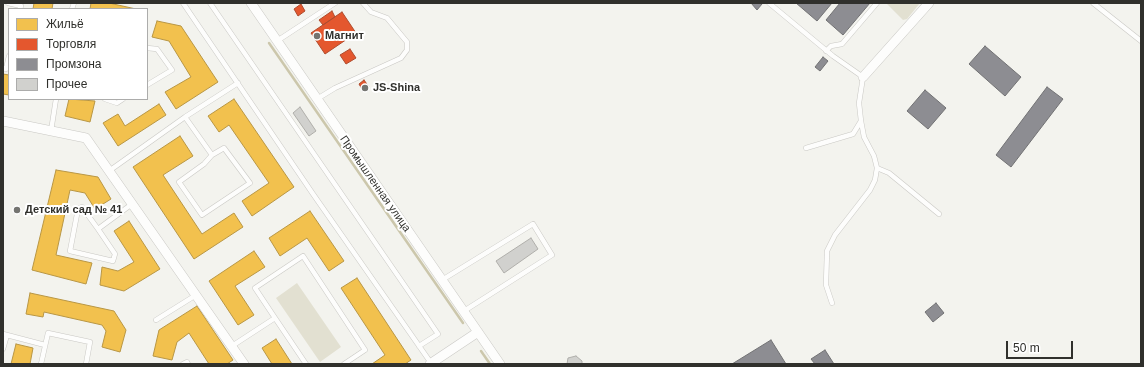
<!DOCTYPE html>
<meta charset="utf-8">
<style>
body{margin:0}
#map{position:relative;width:1144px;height:367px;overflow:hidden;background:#f3f3ee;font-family:Helvetica,sans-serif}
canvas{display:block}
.frame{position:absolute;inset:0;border:4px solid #30302c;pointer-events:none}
.legend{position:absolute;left:8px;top:8px;width:140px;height:92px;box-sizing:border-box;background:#fff;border:1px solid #acacab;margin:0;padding:5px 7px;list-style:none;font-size:12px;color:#30302c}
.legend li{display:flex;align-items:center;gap:8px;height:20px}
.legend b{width:20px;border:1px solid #acacab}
.scale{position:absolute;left:1006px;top:341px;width:67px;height:18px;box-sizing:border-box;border:2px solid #30302c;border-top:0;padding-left:5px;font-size:12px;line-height:14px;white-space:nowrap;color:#30302c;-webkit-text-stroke:3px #fff;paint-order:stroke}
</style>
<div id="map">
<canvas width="1144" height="367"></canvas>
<div class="frame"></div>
<ul class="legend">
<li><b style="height:11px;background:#f2c14e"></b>Жильё</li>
<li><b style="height:11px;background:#e4572e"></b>Торговля</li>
<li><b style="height:11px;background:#8d8d92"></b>Промзона</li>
<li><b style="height:11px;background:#d1d1ce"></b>Прочее</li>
</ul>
<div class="scale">50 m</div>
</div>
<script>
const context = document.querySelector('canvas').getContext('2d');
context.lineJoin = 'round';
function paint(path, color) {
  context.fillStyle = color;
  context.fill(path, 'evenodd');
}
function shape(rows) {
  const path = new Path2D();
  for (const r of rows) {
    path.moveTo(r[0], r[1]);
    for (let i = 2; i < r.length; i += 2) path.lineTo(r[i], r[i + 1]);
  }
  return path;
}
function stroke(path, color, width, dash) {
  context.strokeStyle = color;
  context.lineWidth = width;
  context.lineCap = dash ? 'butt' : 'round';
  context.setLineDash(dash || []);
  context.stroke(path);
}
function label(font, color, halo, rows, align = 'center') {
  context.font = font + ' Helvetica,sans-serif';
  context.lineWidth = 4;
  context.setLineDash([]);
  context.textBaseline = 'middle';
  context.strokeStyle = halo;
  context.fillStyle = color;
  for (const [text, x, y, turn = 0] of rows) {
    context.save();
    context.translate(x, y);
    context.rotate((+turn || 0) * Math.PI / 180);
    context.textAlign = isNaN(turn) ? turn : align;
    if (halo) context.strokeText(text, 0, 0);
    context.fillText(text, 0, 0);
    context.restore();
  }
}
const green = shape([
 [888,3,920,3,907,19,903,20,887,4],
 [297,283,341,347,320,362,276,298]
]);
const homes = shape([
 [34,3,53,3,52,9,33,9,34,3],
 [91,3,109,3,136,9,90,9,91,3],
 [157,21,181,26,218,82,176,109,165,92,191,77,169,41,152,37,157,21],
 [3,74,9,75,9,95,3,94,3,74],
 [69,99,95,101,90,122,65,116,69,99],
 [234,99,294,187,252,216,242,201,269,183,229,125,219,132,208,116,234,99],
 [159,104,166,115,118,146,103,123,118,114,125,126,159,104],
 [180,136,193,156,163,175,202,234,234,213,243,227,194,259,133,167,180,136],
 [56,170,98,177,111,199,95,209,85,193,70,190,56,255,92,263,86,284,32,270,56,170],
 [310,211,344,261,329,271,307,238,280,256,269,238,310,211],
 [129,221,160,269,124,291,100,285,102,267,118,271,134,262,114,231,129,221],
 [254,251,265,267,235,286,254,315,238,325,209,281,254,251],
 [357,278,411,360,405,364,372,364,385,355,341,288,357,278],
 [30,293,114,311,126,330,120,352,102,347,106,331,102,325,44,312,43,317,26,314,30,293],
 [197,306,233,360,227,364,209,364,189,333,177,342,172,360,153,356,159,330,197,306],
 [276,339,292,364,272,364,262,348,276,339],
 [16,344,33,348,30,364,11,364,16,344]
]);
const shops = shape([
 [301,4,305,11,298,16,294,9,301,4],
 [332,11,335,17,323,25,319,20,332,11],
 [342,12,356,33,325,54,311,33,342,12],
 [350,49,356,58,346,64,340,55,350,49],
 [364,80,369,87,363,91,359,84,364,80]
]);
const industry = shape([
 [751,3,761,3,762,4,757,10,751,3],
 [796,3,832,3,817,21,796,3],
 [840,3,870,3,843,35,826,20,840,3],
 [985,46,1021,77,1005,96,969,64,985,46],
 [823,57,828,61,820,71,815,67,823,57],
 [1047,87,1063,99,1011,167,996,155,1047,87],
 [925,90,946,108,928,129,907,111,925,90],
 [936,303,944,313,933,322,925,312,936,303],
 [771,340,786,364,732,364,771,340],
 [825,350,834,364,815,364,811,359,825,350]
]);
const stream = shape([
 [269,43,463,323],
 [481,351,490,364]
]);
const building = shape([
 [300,107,316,131,309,136,293,113,300,107],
 [531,238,538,249,504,273,496,261,531,238],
 [576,356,582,361,582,364,567,364,568,358,576,356]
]);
const lane = shape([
 [8,3,21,6,20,9],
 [183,3,313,194,431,363],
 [210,3,438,334,419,346],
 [769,3,833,56,863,77,859,103,861,121,864,137,874,156,877,168,875,180,870,190,835,235,827,251,826,285,832,303],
 [1093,3,1141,41],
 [72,9,74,3],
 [277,41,335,3],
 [147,48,157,49,172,70,147,85],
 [826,51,831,46,842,44,877,3],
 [3,68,6,69,9,56],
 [105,99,117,103,123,99],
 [317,99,335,88,401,58,407,50,407,42,387,18,371,12,363,3],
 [185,117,212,155,204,164,179,182,202,215,250,183,224,148,212,155],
 [51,131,56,99],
 [806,148,853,134,861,121],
 [877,168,889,173,939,214],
 [109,171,185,117,238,83],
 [98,229,115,254,113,261,70,251,78,209,82,207,98,229,132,204],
 [442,280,533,224,552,255,464,311],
 [275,318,306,364],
 [156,320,196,295],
 [3,334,45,345],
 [232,346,275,318,255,288,303,256,365,350,344,364],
 [3,349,7,335],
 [41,364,48,333,90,342,86,364],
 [183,364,187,362,188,364]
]);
const street = shape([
 [251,3,500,364],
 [863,77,929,3],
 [3,121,86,138,244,364],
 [430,364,478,332]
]);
const markers = [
 [317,36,4,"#747470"],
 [365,88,4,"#747470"],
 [17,210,4,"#747470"]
];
const poiNames = [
 ["Магнит",325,36],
 ["JS-Shina",373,88],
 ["Детский сад № 41",25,210]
];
const streetNames = [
 ["Промышленная улица",375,184,55]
];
paint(green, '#e2e0d1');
paint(homes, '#f2c14e');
stroke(homes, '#b89644', 1);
paint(shops, '#e4572e');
stroke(shops, '#ae4b2d', 1);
paint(industry, '#8d8d92');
stroke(industry, '#717173', 1);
stroke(stream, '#ccc7ac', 2.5);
paint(building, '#d1d1ce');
stroke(building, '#afaeaa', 1);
stroke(lane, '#c9c8c4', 5.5);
stroke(street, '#c9c8c4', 10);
stroke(lane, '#fdfdfc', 4.5);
stroke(street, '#fdfdfc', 9);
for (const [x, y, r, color] of markers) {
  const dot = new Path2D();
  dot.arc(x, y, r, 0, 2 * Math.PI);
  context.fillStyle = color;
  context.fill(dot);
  stroke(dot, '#fff', 1.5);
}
label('bold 11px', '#30302c', '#fff', poiNames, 'left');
label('11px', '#30302c', '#fff', streetNames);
</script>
